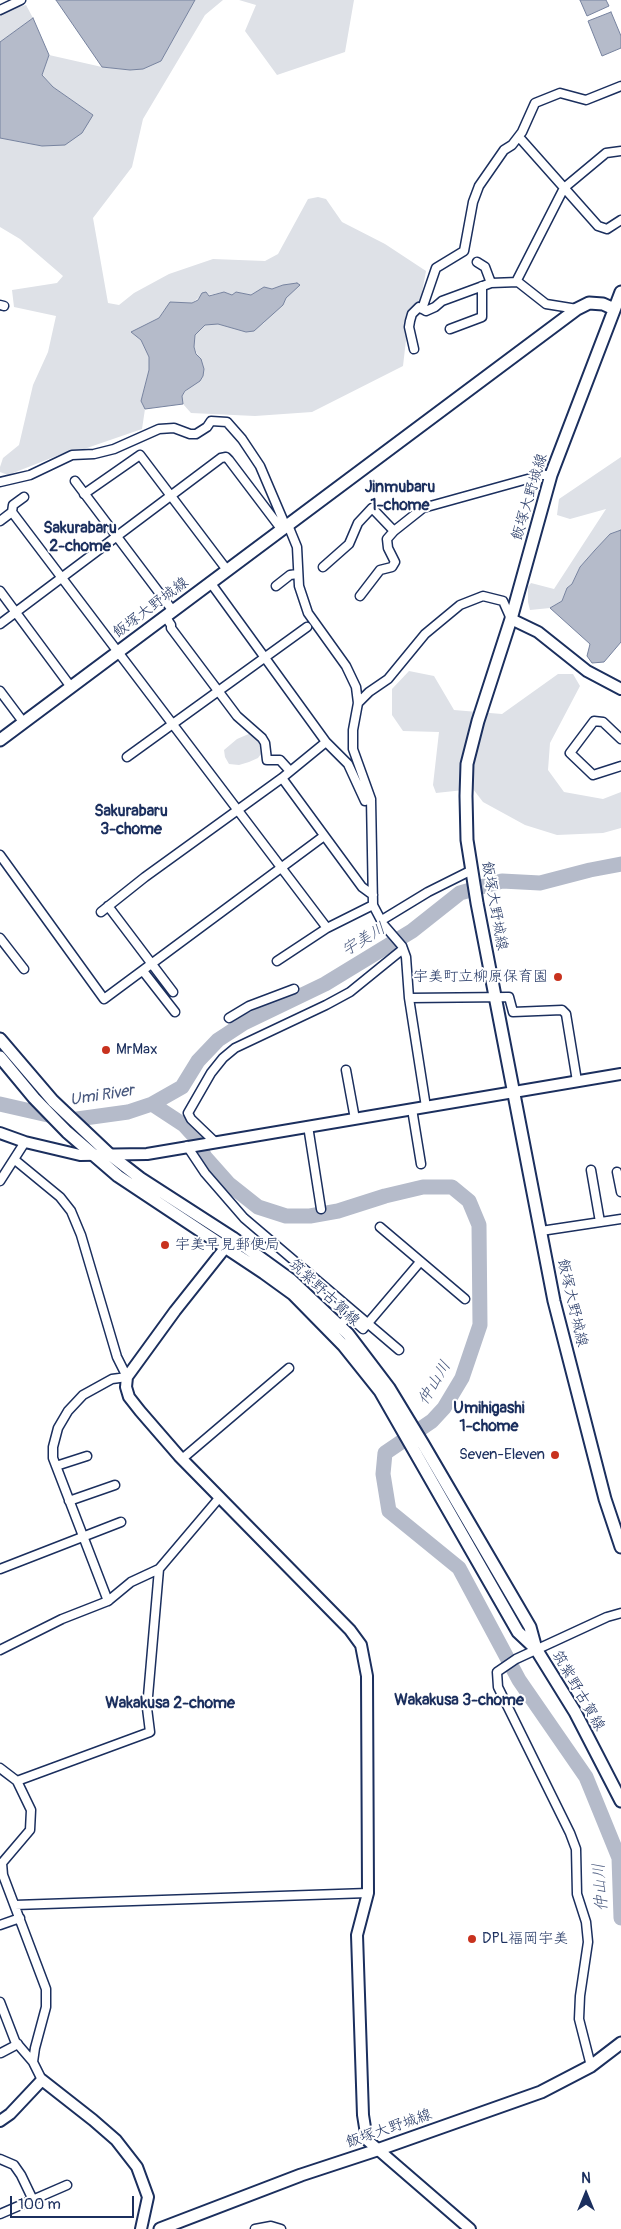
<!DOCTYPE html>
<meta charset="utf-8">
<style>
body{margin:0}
#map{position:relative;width:621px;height:2229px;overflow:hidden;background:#fff;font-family:Pangolin,sans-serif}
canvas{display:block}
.north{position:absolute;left:561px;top:2169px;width:50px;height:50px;-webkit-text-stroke:4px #fff;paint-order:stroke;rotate:0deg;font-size:14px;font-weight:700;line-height:20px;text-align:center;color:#1b2f5e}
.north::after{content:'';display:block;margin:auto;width:18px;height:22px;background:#1b2f5e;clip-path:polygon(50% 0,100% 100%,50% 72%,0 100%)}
.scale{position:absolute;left:10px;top:2196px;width:124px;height:22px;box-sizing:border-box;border:2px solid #1b2f5e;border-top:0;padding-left:6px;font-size:15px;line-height:18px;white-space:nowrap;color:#1b2f5e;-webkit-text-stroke:4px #fff;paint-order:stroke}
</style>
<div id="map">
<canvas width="621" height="2229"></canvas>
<div class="north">N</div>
<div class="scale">100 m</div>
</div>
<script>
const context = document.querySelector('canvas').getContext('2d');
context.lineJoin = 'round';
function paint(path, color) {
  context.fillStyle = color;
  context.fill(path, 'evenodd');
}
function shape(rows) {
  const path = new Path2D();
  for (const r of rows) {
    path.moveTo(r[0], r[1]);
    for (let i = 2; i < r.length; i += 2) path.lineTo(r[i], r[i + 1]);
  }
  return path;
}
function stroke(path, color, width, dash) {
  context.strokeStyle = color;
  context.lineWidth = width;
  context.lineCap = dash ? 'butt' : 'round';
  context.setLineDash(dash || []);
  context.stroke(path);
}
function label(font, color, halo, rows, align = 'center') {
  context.font = font + ' Pangolin,"Klee One",sans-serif';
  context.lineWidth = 4;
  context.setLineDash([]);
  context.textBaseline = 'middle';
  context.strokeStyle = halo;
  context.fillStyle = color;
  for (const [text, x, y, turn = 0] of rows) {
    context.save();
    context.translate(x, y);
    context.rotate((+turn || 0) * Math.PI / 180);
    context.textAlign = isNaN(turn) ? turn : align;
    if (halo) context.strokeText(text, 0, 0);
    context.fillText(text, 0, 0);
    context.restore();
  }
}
const green = shape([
 [195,0,223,0,205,15,143,119,132,167,93,218,108,303,119,305,134,293,169,274,213,259,265,261,278,254,308,199,318,197,326,199,342,222,385,244,426,271,420,303,409,314,403,366,312,412,255,416,191,413,183,404,182,396,191,385,200,381,204,369,194,347,195,335,205,325,209,324,219,324,246,332,264,323,267,317,283,305,286,298,299,285,283,285,272,289,264,287,251,295,236,292,232,295,224,292,209,295,206,292,192,303,181,302,164,310,159,318,132,332,141,340,149,357,149,370,141,401,145,409,142,429,84,449,64,453,8,475,0,472,0,467,3,458,19,445,33,385,48,352,56,316,14,307,12,290,57,283,63,276,20,239,0,227,0,138,42,146,93,115,53,87,42,74,49,55,102,67,130,70,161,61],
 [239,0,354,0,345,52,277,75,245,31,256,5],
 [26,5,33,18,0,42,0,12],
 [621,457,621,530,610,534,580,567,572,584,567,588,562,601,550,608,530,610,528,602,528,587,531,583,554,589,606,509,570,519,557,515,559,499],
 [409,671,434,676,454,710,502,714,558,674,573,674,580,686,550,743,548,770,564,792,603,799,621,792,621,828,603,833,557,835,525,825,483,802,473,789,436,793,433,785,439,732,403,731,392,715,392,689],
 [251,733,259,740,261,754,258,758,249,762,239,765,229,764,225,757,224,750,237,739]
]);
const water = shape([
 [56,0,195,0,161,61,143,69,130,70,102,67,56,0],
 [580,0,606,0,609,6,587,16,580,0],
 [611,12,621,36,621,48,602,56,588,21,611,12],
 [33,18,49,55,42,75,53,87,93,115,82,133,65,145,42,146,0,138,0,42,33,18],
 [297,283,300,285,286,298,283,305,254,331,246,332,218,324,205,325,195,335,194,347,196,354,201,359,204,369,203,376,200,381,185,391,182,396,183,404,145,409,141,401,149,370,149,357,141,340,131,332,159,318,170,302,192,303,198,300,202,293,206,292,209,296,224,292,232,295,236,292,251,295,264,287,272,289,283,285,297,283],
 [621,530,621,642,604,662,592,663,587,656,590,644,550,608,562,601,567,588,572,584,580,567,595,550,610,534,621,530]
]);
const river = shape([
 [0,1104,70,1120,128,1112,152,1104,182,1087,198,1061,218,1040,244,1023,325,984,412,931,460,893,502,881,540,883,590,870,621,864],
 [152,1104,184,1125,194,1136,205,1157,229,1184,258,1207,286,1216,310,1216,338,1211,385,1196,423,1187,452,1187,469,1201,479,1225,480,1325,462,1378,444,1408,432,1421,385,1453,383,1474,389,1511,459,1568,519,1680,586,1777,619,1858,621,1918]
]);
const street = shape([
 [0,10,21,0],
 [519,137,598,226,607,229,621,220],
 [477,262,485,267,491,283],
 [516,282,564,188,606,153,621,151],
 [0,305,4,306],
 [422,309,436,268,464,251,473,202,479,186,504,150,512,145,522,132,535,103,560,93,586,100,621,86],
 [450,329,482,317,482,286],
 [414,349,409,327,410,321,412,314,419,307,426,311,435,307,442,301,491,283,518,282,546,304,577,309],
 [75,481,173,611],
 [0,482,30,475,72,455,94,454,114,449,159,429,174,428,190,434,196,434,207,427,211,421,227,422,242,439,260,466,286,527],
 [84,494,140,455,227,570],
 [12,512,13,505,24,497],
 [0,521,12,512,327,928,373,905],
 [288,525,297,547,299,586,308,613,346,666,356,687,358,703,353,730,353,749,371,799,373,905,383,924,402,946,406,957,409,998,426,1107],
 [323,567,349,544,358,523,372,508,394,531],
 [210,582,326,742,348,764,365,801,371,799],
 [276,586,290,575,297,574],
 [0,591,71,687],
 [360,596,380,570,392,567,395,562,388,548,387,539,394,531,423,508,542,475,551,475],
 [165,616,171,625,171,628,237,716,262,738,265,743,267,760,280,760,290,771],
 [0,624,221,458,226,457,229,460,282,530],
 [0,691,24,723],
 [358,703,369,692,388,679,425,634,460,605,483,596,503,601,511,619],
 [621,739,603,722,594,721,570,753,593,775,621,766],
 [127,757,307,627],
 [282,778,362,887,373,895],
 [0,855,104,999,324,836],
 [108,906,173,992],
 [101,912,145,877,282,778,326,742],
 [382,920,428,892,472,870],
 [0,938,24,969],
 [277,961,327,928],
 [143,971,175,1012],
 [409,998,509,997,513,1012,562,1010,566,1014,577,1081],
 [229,1018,249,1006,294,989],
 [346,1070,355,1119],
 [412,1109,421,1164],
 [308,1126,321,1209],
 [215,1142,191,1119,188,1113,211,1073,223,1058,235,1048,326,1005,350,992,403,949],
 [187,1146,205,1173,244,1218,399,1350],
 [15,1160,60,1197,71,1211,81,1235,117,1357,127,1377,112,1379,83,1395,68,1411,58,1428,53,1447,53,1458,108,1601],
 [591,1170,600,1222],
 [617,1172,621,1192],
 [0,1181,25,1142],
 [380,1227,465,1299],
 [541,1231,621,1219],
 [340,1325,349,1316,363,1329,420,1262],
 [182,1459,289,1368],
 [56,1466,87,1456],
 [69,1501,115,1485],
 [0,1569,121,1522],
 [0,1650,62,1619,108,1601,131,1582,159,1569,220,1497],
 [0,1768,17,1781,31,1810,30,1830,2,1863,3,1875,46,1989,46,2007,35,2048,33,2062,42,2080],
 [17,1781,150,1732,147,1708,159,1569],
 [15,1905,368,1893],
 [0,1925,20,1918],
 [0,2002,15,2041,33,2062],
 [1,2053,18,2044],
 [591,2066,579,2019,580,1996,588,1942,586,1922,577,1894,576,1849,570,1833,498,1687,497,1672,516,1659,607,1617,621,1613],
 [0,2159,14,2165,21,2175,33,2200],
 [0,2214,67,2185],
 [255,2229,271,2226,281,2229]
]);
const secondary = shape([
 [511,619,538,632,587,671,621,689],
 [0,1133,25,1142,80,1155,147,1154,621,1074],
 [233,1238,175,1311,127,1377,126,1387,129,1397,140,1411,179,1456,350,1630,361,1645,367,1676,368,1893,357,1935,363,2115,367,2140,470,2229],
 [0,2121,10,2114,42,2080,93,2120,116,2140,137,2167,148,2197,141,2229]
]);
const primary = shape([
 [621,292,551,475,511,619,478,721,467,764,466,796,467,840,477,903,554,1301,605,1499,621,1547],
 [0,740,577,309,589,303,603,304,614,309],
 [0,1039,53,1101,109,1154,140,1178,233,1238,291,1280,348,1334,389,1388,423,1444,530,1627,536,1649,575,1712,621,1801],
 [0,1057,34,1098,67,1132,118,1176,264,1273,293,1294,344,1346,380,1391,518,1632,535,1648],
 [160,2229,301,2175,377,2150,541,2092,591,2066,621,2043]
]);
const markers = [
 [558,977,5,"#c8321e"],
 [106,1050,5,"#c8321e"],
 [165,1245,5,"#c8321e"],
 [555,1455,5,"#c8321e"],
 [472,1939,5,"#c8321e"]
];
const streetNames = [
 ["飯塚大野城線",530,497,-73],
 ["飯塚大野城線",151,608,-37],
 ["飯塚大野城線",494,906,80],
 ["筑紫野古賀線",324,1293,43],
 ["飯塚大野城線",572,1303,77],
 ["筑紫野古賀線",578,1691,60],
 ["飯塚大野城線",389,2129,-19]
];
const poiNames = [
 ["宇美町立柳原保育園",548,977,"right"],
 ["MrMax",116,1050],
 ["宇美早見郵便局",175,1245],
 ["Seven-Eleven",545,1455,"right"],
 ["DPL福岡宇美",482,1939]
];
const neighbourhoodNames = [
 ["Jinmubaru",400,488],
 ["1-chome",400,506],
 ["Sakurabaru",80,529],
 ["2-chome",80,547],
 ["Sakurabaru",131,812],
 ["3-chome",131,830],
 ["Umihigashi",489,1409],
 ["1-chome",489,1427],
 ["Wakakusa 3-chome",459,1701],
 ["Wakakusa 2-chome",170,1704]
];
const waterNames = [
 ["宇美川",364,940,-32],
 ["Umi River",102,1096,-9],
 ["仲山川",435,1383,-59],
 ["仲山川",601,1887,-94]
];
paint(green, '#dee1e7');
paint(water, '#b5bbca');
stroke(water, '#77839f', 1);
stroke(river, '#b5bbca', 15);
stroke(street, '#1b2f5e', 11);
stroke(secondary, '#1b2f5e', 14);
stroke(primary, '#1b2f5e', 15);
stroke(street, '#fff', 8);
stroke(secondary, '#fff', 10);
stroke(primary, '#fff', 11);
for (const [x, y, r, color] of markers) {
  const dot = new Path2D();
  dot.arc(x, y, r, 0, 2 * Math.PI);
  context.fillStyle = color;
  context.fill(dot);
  stroke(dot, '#fff', 2);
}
label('15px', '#1b2f5e', '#fff', streetNames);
label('15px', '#1b2f5e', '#fff', poiNames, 'left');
label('bold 16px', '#1b2f5e', '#fff', neighbourhoodNames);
label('italic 16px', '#49597e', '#fff', waterNames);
</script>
